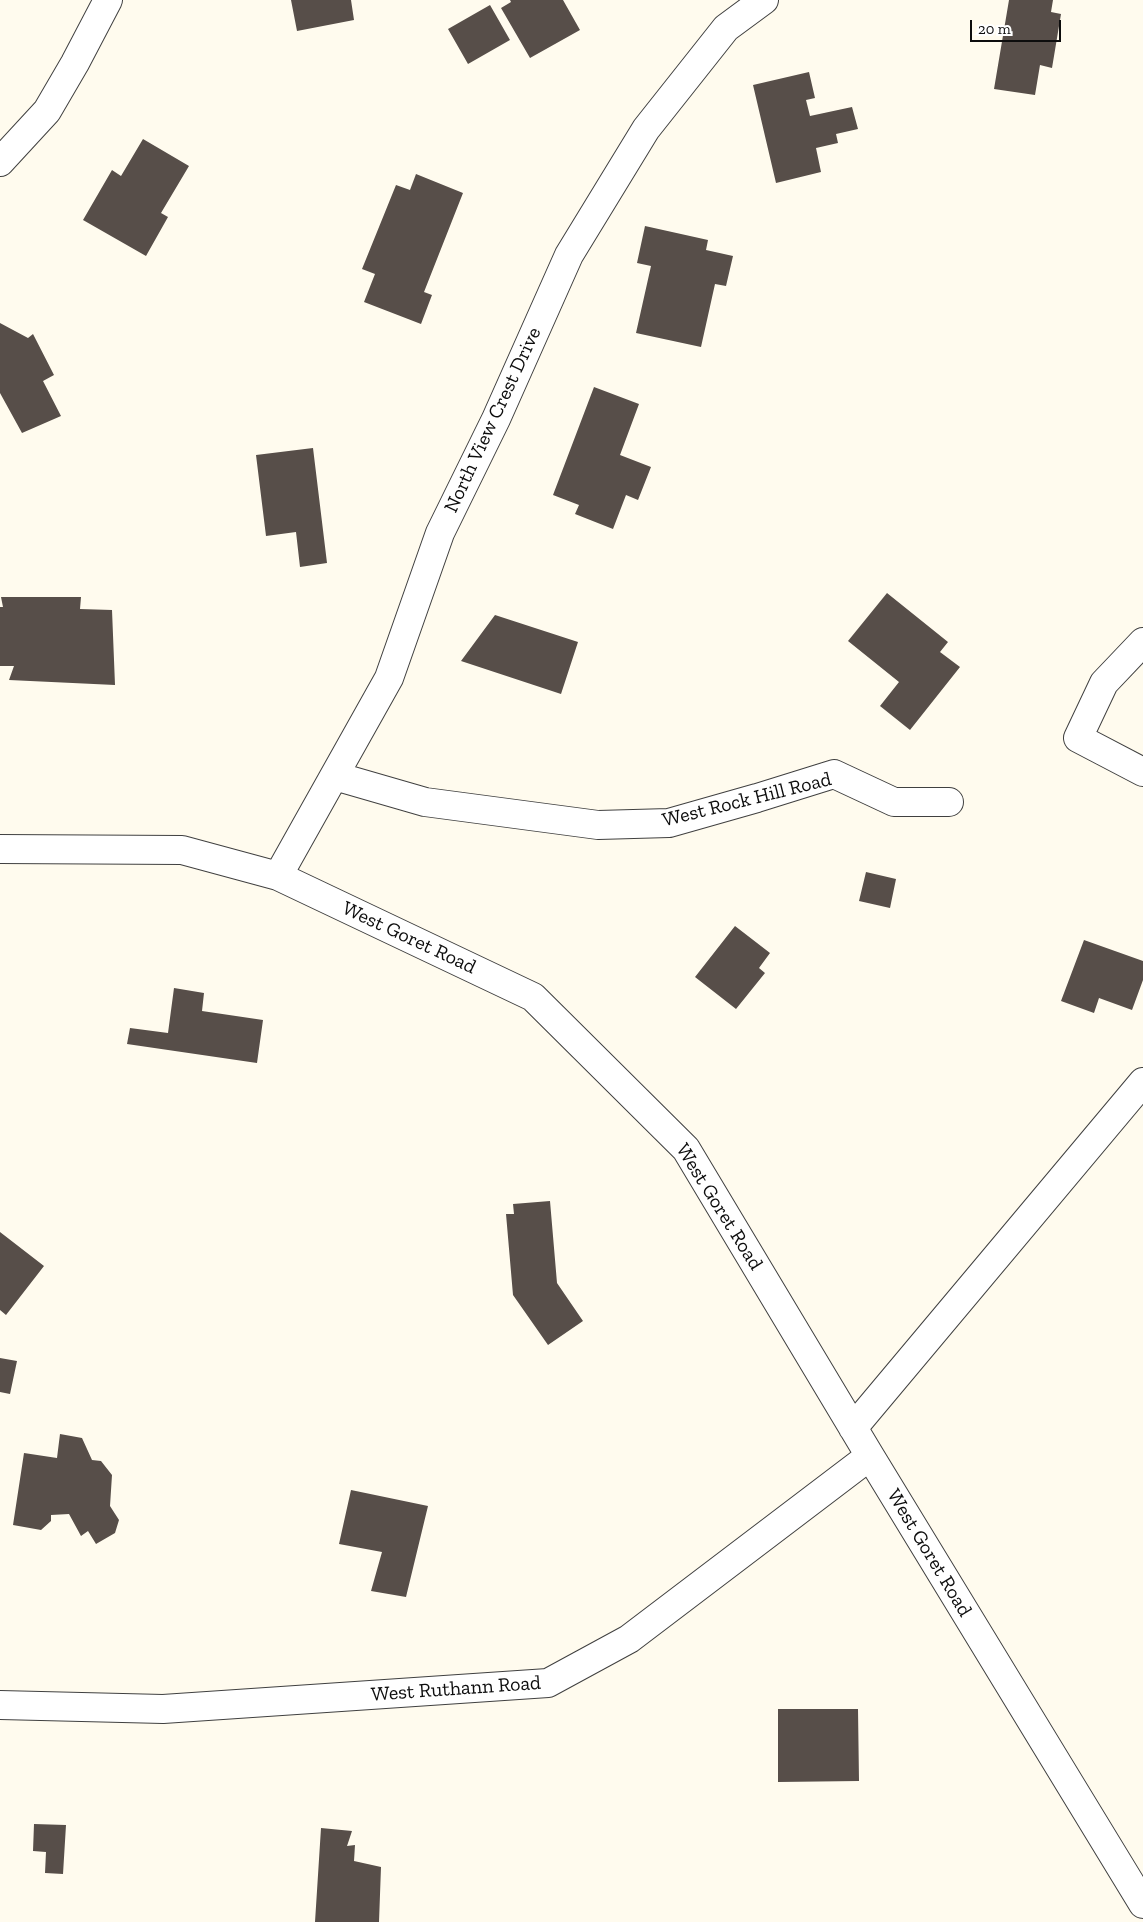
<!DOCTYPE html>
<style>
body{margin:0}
#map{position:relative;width:1143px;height:1922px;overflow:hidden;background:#fffbee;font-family:"Zilla Slab",serif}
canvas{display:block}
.scale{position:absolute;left:970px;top:20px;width:91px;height:22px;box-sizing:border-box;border:2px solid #0d0d0d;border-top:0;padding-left:6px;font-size:15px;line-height:18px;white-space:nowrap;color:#0d0d0d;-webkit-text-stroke:4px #fff;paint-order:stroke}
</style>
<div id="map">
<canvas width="1143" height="1922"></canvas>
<div class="scale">20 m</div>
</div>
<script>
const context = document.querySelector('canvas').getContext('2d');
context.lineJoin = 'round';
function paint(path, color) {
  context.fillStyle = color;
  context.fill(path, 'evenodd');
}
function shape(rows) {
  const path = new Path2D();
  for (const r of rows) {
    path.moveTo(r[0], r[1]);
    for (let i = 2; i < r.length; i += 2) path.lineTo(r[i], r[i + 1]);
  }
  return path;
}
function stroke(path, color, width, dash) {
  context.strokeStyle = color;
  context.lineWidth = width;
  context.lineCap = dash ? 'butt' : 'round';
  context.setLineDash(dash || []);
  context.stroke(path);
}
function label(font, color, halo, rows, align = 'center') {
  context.font = font + ' "Zilla Slab",serif';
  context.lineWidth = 5;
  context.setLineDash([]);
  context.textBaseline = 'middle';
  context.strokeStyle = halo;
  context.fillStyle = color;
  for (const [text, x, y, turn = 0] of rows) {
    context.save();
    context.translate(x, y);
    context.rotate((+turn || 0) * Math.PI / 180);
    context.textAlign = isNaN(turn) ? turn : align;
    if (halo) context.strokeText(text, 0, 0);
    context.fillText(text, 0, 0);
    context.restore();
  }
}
const building = shape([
 [291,0,351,0,354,20,297,31],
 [510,0,563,0,580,30,530,58,501,8,511,2],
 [1009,0,1053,0,1051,12,1061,14,1052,68,1040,65,1035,95,994,89],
 [490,5,510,40,468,64,448,29],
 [809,72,815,98,806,100,810,116,852,107,858,129,836,134,838,143,816,148,821,172,776,183,753,85],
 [143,139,189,166,161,213,168,217,146,256,83,220,112,170,121,176],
 [416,174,463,193,424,292,432,295,421,324,364,302,375,274,362,269,396,185,410,190],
 [645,226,708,240,706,250,733,256,726,286,715,284,701,347,636,333,651,266,637,263],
 [0,323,28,338,33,334,54,375,43,381,61,416,22,433,0,393],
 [594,387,639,404,620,455,651,467,638,500,626,495,613,529,575,514,579,505,553,495],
 [313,448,327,563,300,567,296,532,266,536,256,455],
 [887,593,948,642,940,652,960,667,910,730,880,706,899,682,848,641],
 [1,597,81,597,80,609,112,610,115,685,9,680,14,666,0,666,0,607,3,607],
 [495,615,578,642,561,694,461,661],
 [866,872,896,879,890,908,859,901],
 [735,926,770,953,759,968,765,973,736,1009,695,977],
 [1084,940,1143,961,1143,980,1132,1010,1099,998,1094,1013,1061,1001],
 [174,988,204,993,202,1011,263,1020,257,1063,127,1044,130,1028,168,1033],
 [550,1201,557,1283,583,1321,548,1345,513,1295,506,1214,514,1214,513,1204],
 [0,1232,44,1266,6,1315,0,1310],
 [0,1358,17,1361,10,1394,0,1392],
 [60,1434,82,1438,92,1460,101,1461,112,1475,110,1506,119,1520,115,1533,96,1544,88,1531,81,1536,69,1514,51,1515,51,1521,41,1530,13,1525,24,1453,57,1458],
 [351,1490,428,1506,406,1597,371,1591,382,1552,339,1544],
 [778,1709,858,1709,859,1781,778,1782],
 [34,1824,66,1825,63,1874,45,1873,46,1852,33,1851],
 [321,1828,352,1831,347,1846,355,1845,354,1861,381,1867,379,1922,315,1922]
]);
const minor = shape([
 [0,162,47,111,75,63,108,0],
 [1143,642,1104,683,1078,738,1143,772],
 [335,776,425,802,598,825,669,823,757,798,834,774,894,802,949,802],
 [0,849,182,850,278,876,533,997,686,1149,870,1456,1143,1904],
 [278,876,389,678,440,533,496,419,569,255,646,129,726,28,764,0],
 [853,1428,1143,1082],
 [0,1705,163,1709,548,1683,629,1639,870,1456]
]);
const streetNames = [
 ["North View Crest Drive",493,420,-65],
 ["West Rock Hill Road",747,800,-14],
 ["West Goret Road",409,938,25],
 ["West Goret Road",719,1207,58],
 ["West Goret Road",929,1553,59],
 ["West Ruthann Road",456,1689,-4]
];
paint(building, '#574e49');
stroke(minor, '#404040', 30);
stroke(minor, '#fff', 28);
label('20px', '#0d0d0d', '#fff', streetNames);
</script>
